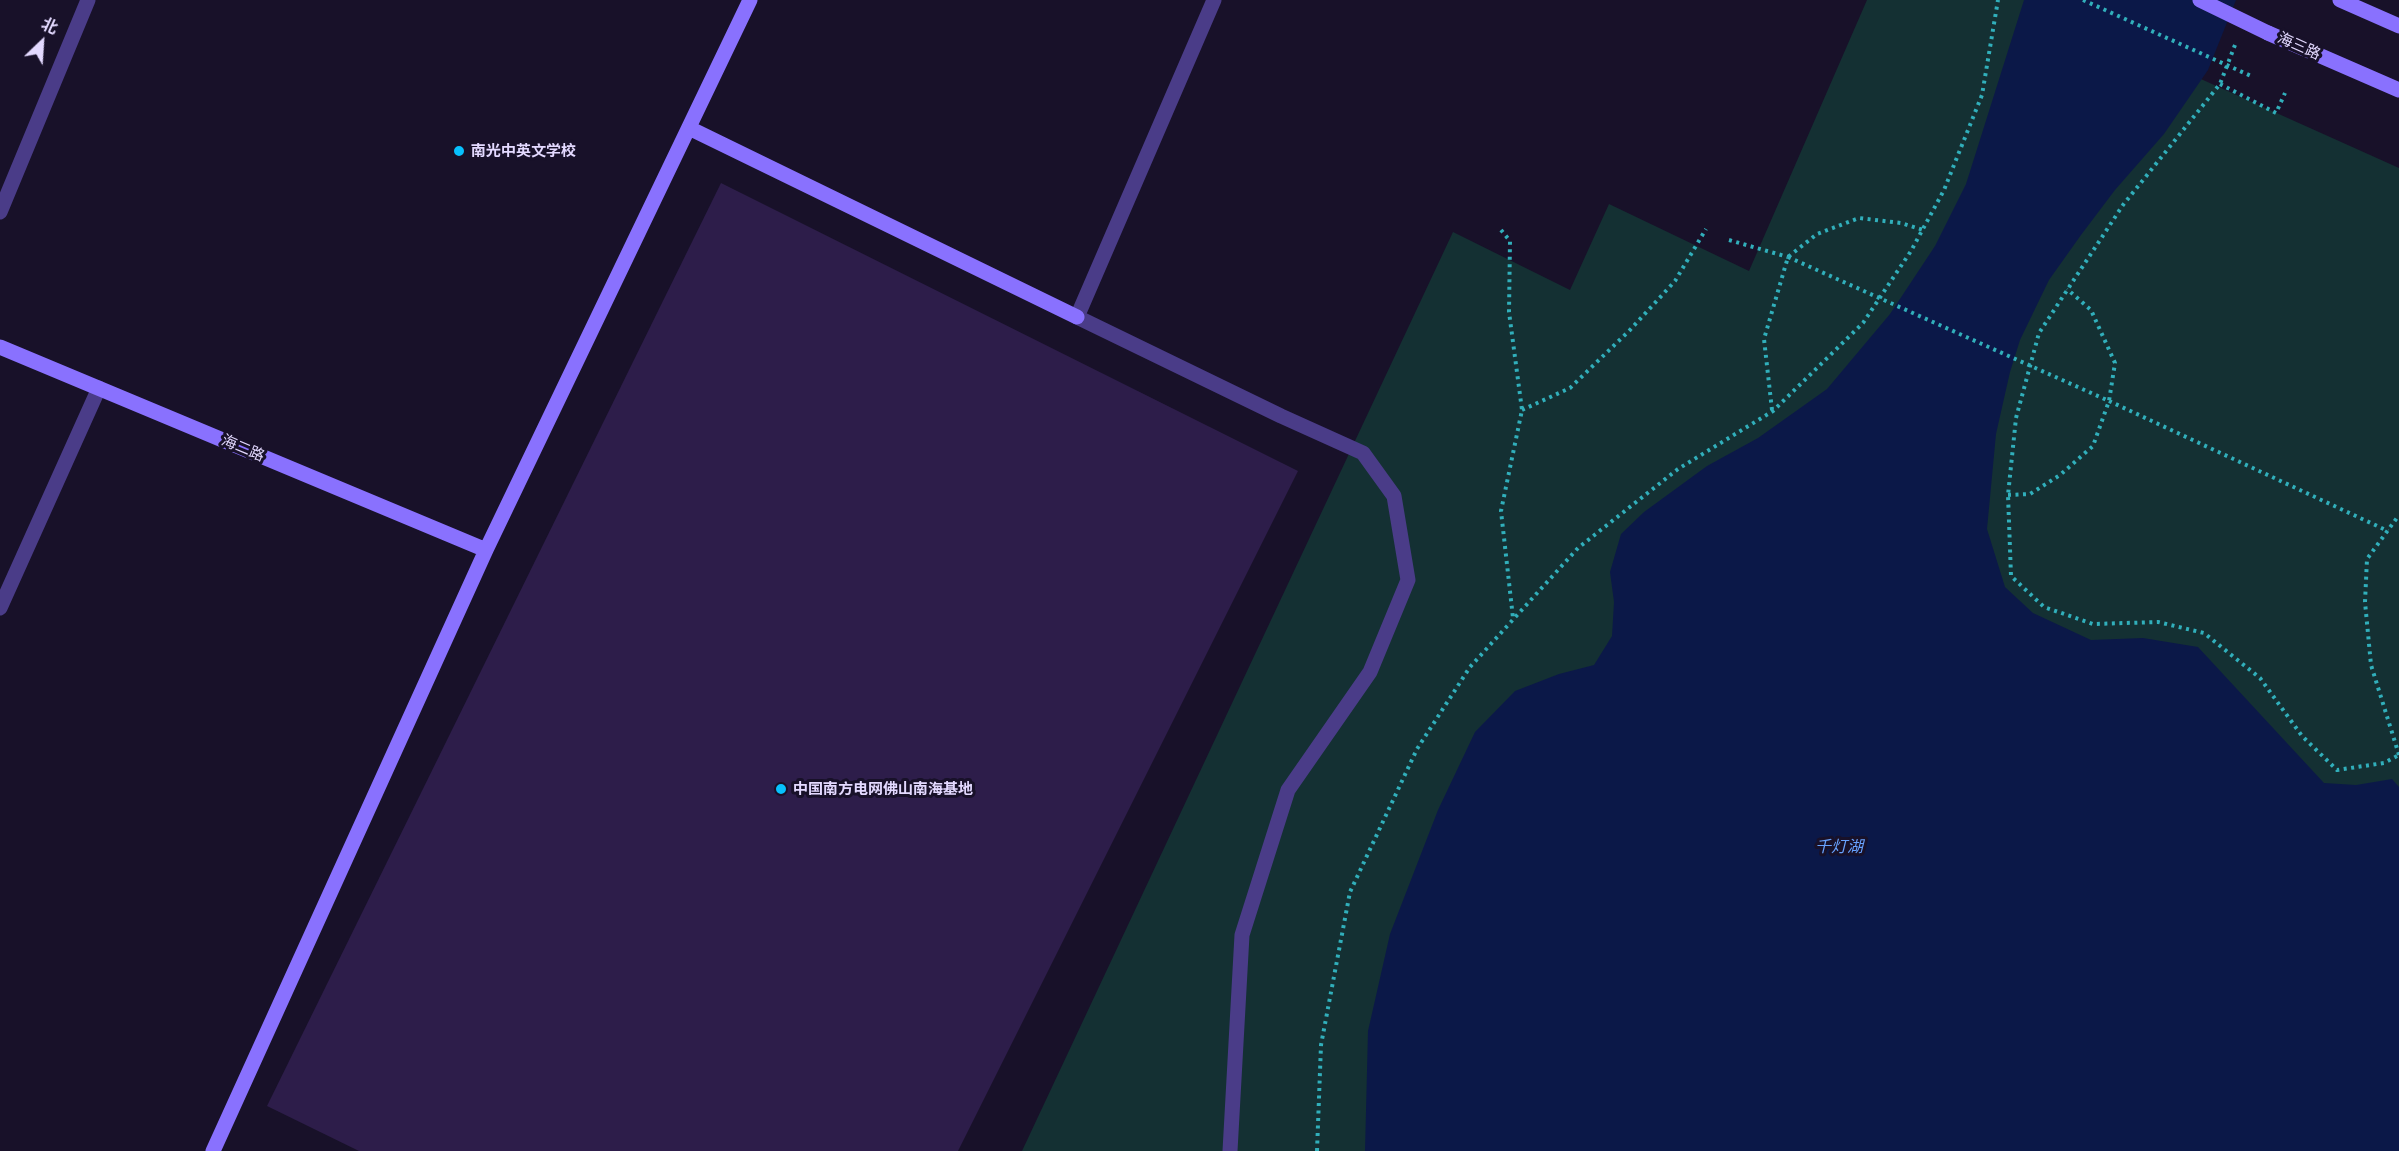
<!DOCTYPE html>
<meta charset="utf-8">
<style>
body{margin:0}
#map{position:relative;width:2399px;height:1151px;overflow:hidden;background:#181129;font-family:Lato,"Noto Sans SC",sans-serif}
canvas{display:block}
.north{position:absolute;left:12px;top:12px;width:60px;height:60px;-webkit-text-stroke:4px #181129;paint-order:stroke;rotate:25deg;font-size:16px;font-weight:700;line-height:24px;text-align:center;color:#e3d9ff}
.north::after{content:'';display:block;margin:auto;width:21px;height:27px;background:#e3d9ff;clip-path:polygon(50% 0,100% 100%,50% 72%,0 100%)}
</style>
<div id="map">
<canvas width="2399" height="1151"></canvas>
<div class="north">北</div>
</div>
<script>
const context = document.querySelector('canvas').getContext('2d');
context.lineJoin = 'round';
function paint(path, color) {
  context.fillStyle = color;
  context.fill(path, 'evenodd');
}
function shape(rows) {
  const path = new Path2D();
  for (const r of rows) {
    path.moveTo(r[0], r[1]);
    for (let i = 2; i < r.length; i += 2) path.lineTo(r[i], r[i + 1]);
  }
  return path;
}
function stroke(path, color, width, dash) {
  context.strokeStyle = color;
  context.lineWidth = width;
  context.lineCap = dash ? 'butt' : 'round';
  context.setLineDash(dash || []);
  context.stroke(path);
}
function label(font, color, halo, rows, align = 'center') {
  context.font = font + ' Lato,"Noto Sans SC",sans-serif';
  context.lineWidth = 6;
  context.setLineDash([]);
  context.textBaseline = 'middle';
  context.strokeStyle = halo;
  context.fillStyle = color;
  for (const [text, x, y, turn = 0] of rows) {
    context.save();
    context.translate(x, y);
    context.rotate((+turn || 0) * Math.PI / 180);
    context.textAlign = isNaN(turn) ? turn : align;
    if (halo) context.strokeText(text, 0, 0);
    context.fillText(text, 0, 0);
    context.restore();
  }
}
const green = shape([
 [1867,0,2025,0,2399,168,2399,1151,1022,1151,1453,232,1570,290,1609,204,1749,271]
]);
const water = shape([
 [2024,0,2236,0,2208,70,2164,134,2115,190,2081,235,2049,280,2020,340,2010,372,1996,434,1987,529,2005,587,2033,613,2091,640,2143,638,2198,647,2324,783,2356,785,2392,779,2399,787,2399,1151,1365,1151,1368,1031,1390,934,1438,810,1475,732,1515,691,1559,674,1594,665,1612,636,1614,602,1610,572,1621,534,1644,512,1707,466,1758,438,1827,389,1890,314,1935,246,1966,184]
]);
const building = shape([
 [721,183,1298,471,958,1151,359,1151,267,1106]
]);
const path = shape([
 [2235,45,2220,84,2123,205,2039,333,2016,418,2008,495,2011,576,2044,607,2093,624,2158,622,2204,633,2260,678,2302,736,2337,770,2384,763,2399,755],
 [2220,84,2276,113,2285,93],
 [1501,230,1510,241,1509,312,1522,410,1501,511,1513,618],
 [1729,240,1788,257],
 [2109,401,2388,531],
 [1522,410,1570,388,1630,330,1675,281,1706,229],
 [1772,410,1764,339,1788,257,1817,234,1859,218,1901,223,1923,230],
 [2008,495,2030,494,2060,475,2093,446,2109,401,2115,363,2091,310,2067,289],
 [2399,755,2371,665,2365,602,2367,559,2399,515],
 [1317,1151,1321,1045,1350,892,1417,749,1470,667,1578,548,1678,469,1773,411,1863,323,1911,251,1944,190,1982,95,1998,0]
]);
const lane = shape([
 [1077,317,1281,416,1363,453,1394,496,1408,580,1370,672,1288,790,1242,935,1230,1151]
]);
const street = shape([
 [0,212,88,0],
 [1077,317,1214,0],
 [0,608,99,388]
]);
const secondary = shape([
 [2340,0,2399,26],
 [2268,33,2399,90],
 [689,128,1077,317],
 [0,347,486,550],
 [213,1151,486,550,750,0]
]);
const pathBridge = shape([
 [2083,0,2251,76],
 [1788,257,2109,401]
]);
const secondaryBridge = shape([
 [2200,0,2268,33]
]);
const markers = [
 [459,151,6,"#07c0fd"],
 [781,789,6,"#07c0fd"]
];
const streetNames = [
 ["海三路",2299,46,24],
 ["海二路",243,448,23]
];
const poiNames = [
 ["南光中英文学校",471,151],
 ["中国南方电网佛山南海基地",793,789]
];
const waterNames = [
 ["千灯湖",1839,847]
];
paint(green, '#143033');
paint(water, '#0b1848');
paint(building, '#2d1d4a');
stroke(path, '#31afbb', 4, [3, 4.5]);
stroke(lane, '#4a3c88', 15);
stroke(street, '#4a3c88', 15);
stroke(secondary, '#8971fe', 15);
stroke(pathBridge, '#31afbb', 4, [3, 4.5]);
stroke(secondaryBridge, '#8971fe', 15);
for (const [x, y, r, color] of markers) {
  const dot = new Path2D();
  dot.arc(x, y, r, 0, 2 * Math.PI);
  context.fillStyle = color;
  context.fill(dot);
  stroke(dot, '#181129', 2);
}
label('15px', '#e3d9ff', '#181129', streetNames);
label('bold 15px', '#e3d9ff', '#181129', poiNames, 'left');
label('italic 16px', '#68a2fe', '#181129', waterNames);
</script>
